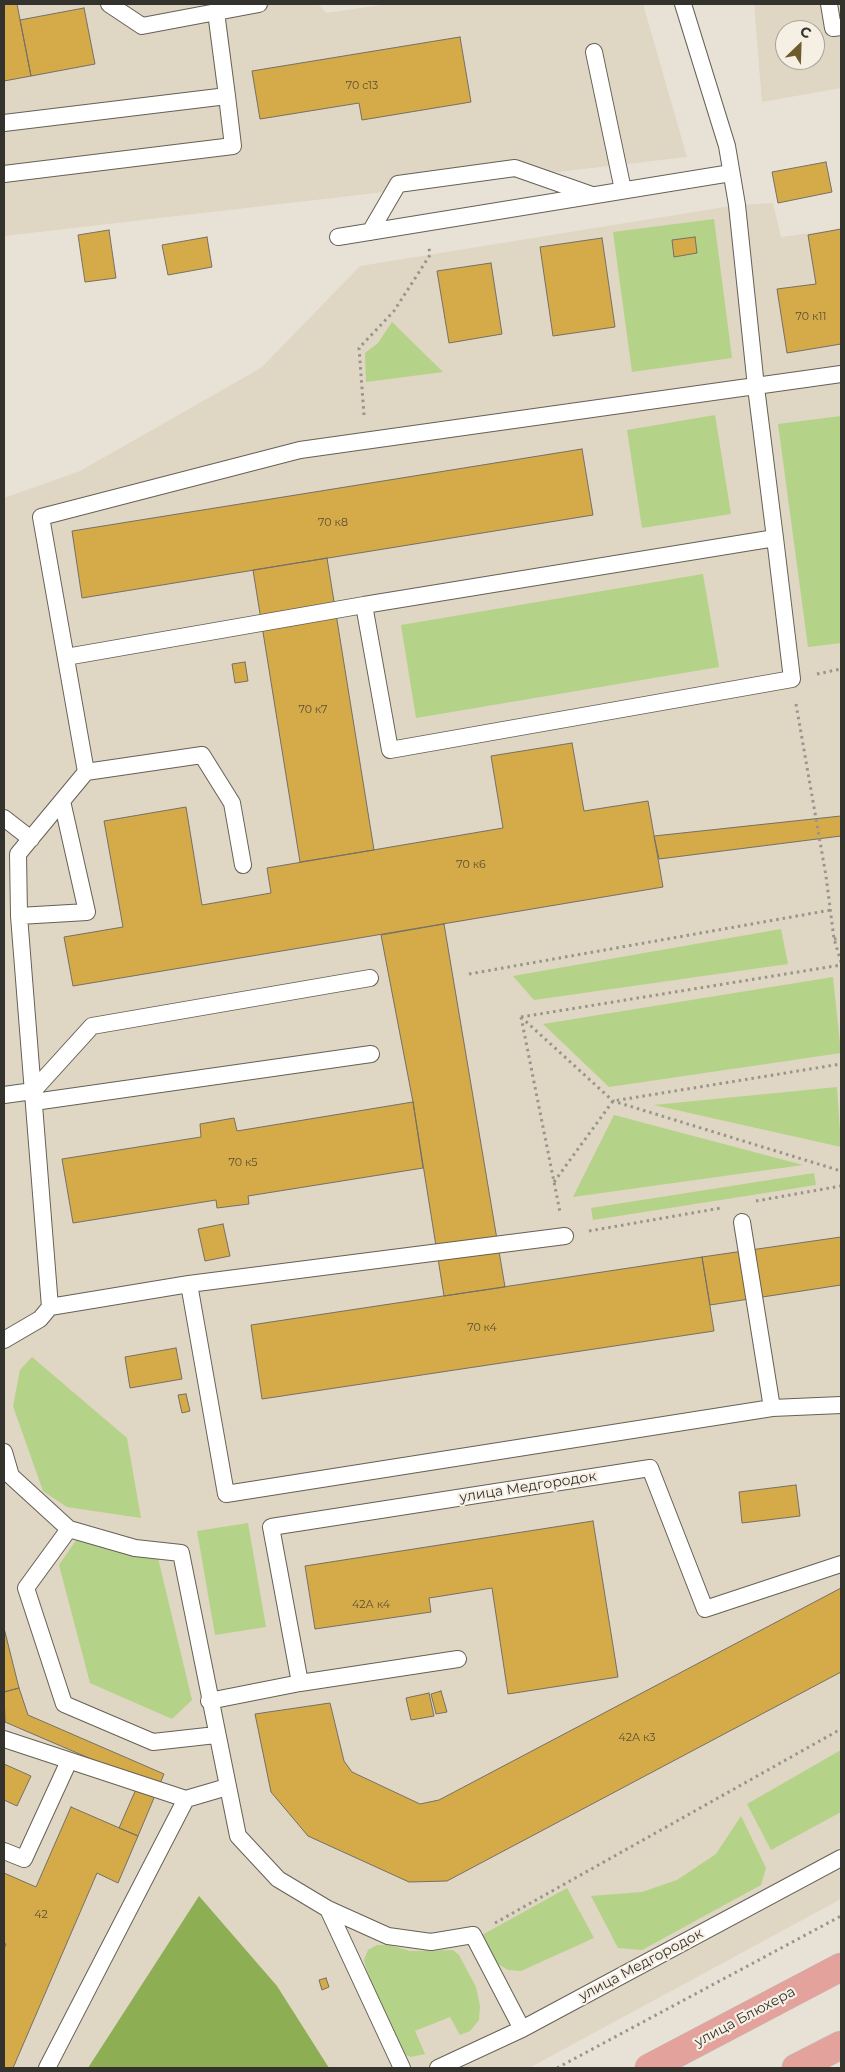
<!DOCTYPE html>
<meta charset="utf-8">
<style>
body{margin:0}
#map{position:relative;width:845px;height:2072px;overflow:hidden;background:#e8e2d6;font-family:Montserrat,sans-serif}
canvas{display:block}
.frame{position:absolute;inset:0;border:5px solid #34322d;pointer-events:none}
.north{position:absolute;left:775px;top:20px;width:50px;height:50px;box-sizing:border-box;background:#f6efe3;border:1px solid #a8a39a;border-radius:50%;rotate:24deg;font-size:14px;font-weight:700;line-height:20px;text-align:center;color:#34322d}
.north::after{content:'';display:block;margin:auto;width:18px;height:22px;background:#6d5b29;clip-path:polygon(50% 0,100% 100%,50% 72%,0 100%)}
</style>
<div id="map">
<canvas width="845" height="2072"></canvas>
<div class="frame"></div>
<div class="north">С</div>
</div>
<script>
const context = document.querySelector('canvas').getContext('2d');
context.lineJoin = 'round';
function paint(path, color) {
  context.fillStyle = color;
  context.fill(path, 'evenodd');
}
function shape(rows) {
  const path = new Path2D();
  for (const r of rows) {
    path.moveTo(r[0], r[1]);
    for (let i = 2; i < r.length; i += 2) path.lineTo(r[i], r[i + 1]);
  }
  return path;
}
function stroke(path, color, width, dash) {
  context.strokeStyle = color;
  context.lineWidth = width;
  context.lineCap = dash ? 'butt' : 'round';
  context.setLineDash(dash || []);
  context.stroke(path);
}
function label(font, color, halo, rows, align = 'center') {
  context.font = font + ' Montserrat,sans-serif';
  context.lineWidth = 4.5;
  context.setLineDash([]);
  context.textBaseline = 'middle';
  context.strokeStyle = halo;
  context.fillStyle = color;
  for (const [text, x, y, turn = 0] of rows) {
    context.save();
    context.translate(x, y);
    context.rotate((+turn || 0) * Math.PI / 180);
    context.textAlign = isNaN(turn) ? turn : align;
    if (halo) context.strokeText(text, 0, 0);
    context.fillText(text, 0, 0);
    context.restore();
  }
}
const built = shape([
 [4,4,318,4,326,13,389,4,643,4,687,157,4,236],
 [754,4,841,4,841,88,762,102],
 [785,30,815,30,815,60,785,60],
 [773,203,781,237,841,229,841,1899,529,2068,4,2068,4,498,80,471,261,368,360,266,737,205]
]);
const green = shape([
 [714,219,732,358,632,372,613,232],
 [392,322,443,372,366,382,365,353,378,343],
 [715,415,731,514,642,528,627,430],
 [841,416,841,643,808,647,778,424],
 [703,574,719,667,416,718,401,625],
 [781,929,788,964,534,1000,513,976],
 [833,977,841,1053,609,1087,543,1024],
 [837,1087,841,1147,654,1105],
 [614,1115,803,1165,573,1197],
 [814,1173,816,1185,593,1220,591,1208],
 [32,1357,127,1438,141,1518,67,1507,43,1491,13,1406,20,1370],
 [248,1523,266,1627,215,1635,197,1531],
 [77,1539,158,1558,192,1700,172,1719,90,1683,59,1565],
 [841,1750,841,1812,771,1850,747,1804],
 [741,1816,766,1868,761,1885,642,1950,618,1948,591,1896,642,1892,677,1880,716,1854],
 [567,1888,594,1938,521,1971,508,1970,498,1964,482,1935],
 [377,1945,389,1945,410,1951,453,1950,459,1955,476,1987,480,2006,479,2020,470,2031,460,2035,450,2017,415,2031,425,2054,411,2057,400,2053,366,1968,364,1960,368,1950]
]);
const forest = shape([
 [199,1896,277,1986,329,2068,88,2068]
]);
const building = shape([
 [4,4,17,4,31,76,4,81,4,4],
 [84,8,95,64,31,76,20,20,84,8],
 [460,37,471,102,362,120,359,103,260,119,252,71,460,37],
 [826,162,832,192,778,203,772,172,826,162],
 [841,229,841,344,787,353,777,289,816,284,808,235,841,229],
 [109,230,116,278,85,282,78,235,109,230],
 [207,237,212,267,168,275,162,245,207,237],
 [695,237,697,253,674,257,672,240,695,237],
 [602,238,615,327,553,336,540,247,602,238],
 [491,263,502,334,449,343,437,271,491,263],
 [582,449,593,515,82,598,72,531,582,449],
 [327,558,374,850,300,862,253,570,327,558],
 [245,662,248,681,235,683,232,664,245,662],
 [572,743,584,811,648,801,663,887,73,986,64,937,123,927,104,821,186,807,202,905,271,893,267,868,503,828,491,756,572,743],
 [841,816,841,836,659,859,654,836,841,816],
 [444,924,505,1287,444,1296,413,1102,381,935,444,924],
 [413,1102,423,1168,248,1196,249,1204,217,1208,216,1200,73,1223,62,1159,201,1137,200,1124,234,1118,237,1131,413,1102],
 [223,1224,230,1256,205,1261,198,1229,223,1224],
 [841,1237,841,1285,710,1305,702,1257,841,1237],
 [702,1257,714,1331,262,1399,251,1325,702,1257],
 [176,1348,182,1379,130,1388,125,1357,176,1348],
 [186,1394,190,1411,182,1413,178,1395,186,1394],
 [796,1485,800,1516,742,1523,739,1492,796,1485],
 [593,1521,618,1677,508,1694,492,1588,429,1598,431,1612,315,1629,305,1566,593,1521],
 [841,1588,841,1672,447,1881,409,1882,308,1836,271,1792,255,1714,330,1703,344,1761,352,1772,420,1804,439,1800,841,1588],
 [4,1628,19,1688,4,1692,4,1628],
 [19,1688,28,1715,164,1774,138,1836,119,1828,140,1780,5,1722,4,1692,19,1688],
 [441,1691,447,1712,436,1714,431,1694,441,1691],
 [429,1693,434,1716,411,1720,406,1698,429,1693],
 [4,1764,31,1776,17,1806,4,1800,4,1764],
 [71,1807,138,1836,118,1883,97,1873,13,2068,4,2068,4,1949,6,1944,4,1943,4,1873,36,1887,71,1807],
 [326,1978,329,1987,322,1990,319,1980,326,1978]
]);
const path = shape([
 [364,415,359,348,394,311,430,255,429,248],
 [817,674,841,669],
 [796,704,826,876,834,939,841,962],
 [834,939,841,938],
 [469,974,831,910],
 [521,1017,560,1212],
 [521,1017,613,1101,841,1171],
 [521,1017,841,965],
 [554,1182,613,1101,841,1064],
 [756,1201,841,1186],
 [589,1231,721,1208],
 [495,1923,841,1729],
 [557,2068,841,1916]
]);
const service = shape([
 [109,4,142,26,259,4],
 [683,4,727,146,737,205,756,387,775,538,792,679,390,750,364,605,775,538],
 [829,4,833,28,841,27],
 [594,52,623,190],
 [4,123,227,96,216,12],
 [4,174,233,146,227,96],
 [370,232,398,184,515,168,592,195],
 [338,237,731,173],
 [66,657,364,605],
 [86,772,202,755,232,803,243,865],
 [4,818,31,839],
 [19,916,87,912,62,801],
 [4,1095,33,1091,92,1026,370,978],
 [34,1102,371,1054],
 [742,1222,772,1408],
 [565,1236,189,1284,50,1307,19,916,18,854,86,772,41,517,300,450,841,374],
 [189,1284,226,1494,772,1408,841,1405],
 [4,1340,40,1319,50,1307],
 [4,1452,11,1476,69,1529,135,1548,181,1553,238,1836,278,1879,328,1909,388,1936,431,1942,473,1935,522,2029],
 [69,1529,26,1588,64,1704,153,1742,216,1735],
 [300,1683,271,1527,650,1468,705,1609,841,1564],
 [209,1701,300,1683,458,1659],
 [4,1739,186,1799],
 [4,1851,24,1859,69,1761],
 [328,1909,402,2068],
 [47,2068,186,1799,227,1787],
 [438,2068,522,2029,841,1858]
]);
const primary = shape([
 [649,2068,841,1967],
 [796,2068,841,2045]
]);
const numberNames = [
 ["70 c13",362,86],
 ["70 к11",811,317],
 ["70 к8",333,523],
 ["70 к7",313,710],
 ["70 к6",471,865],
 ["70 к5",243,1163],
 ["70 к4",482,1328],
 ["42А к4",371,1605],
 ["42А к3",637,1738],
 ["42",41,1915]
];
const streetNames = [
 ["улица Медгородок",528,1487,-9],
 ["улица Медгородок",641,1965,-28],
 ["улица Блюхера",745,2017,-28]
];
paint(built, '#dfd6c3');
paint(green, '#b5d289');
paint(forest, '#8dae53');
paint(building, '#d5aa49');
stroke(building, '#767065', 1);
stroke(service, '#666056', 18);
stroke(primary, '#c2c2c0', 29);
stroke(path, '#99958c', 3, [2.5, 4]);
stroke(service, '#fff', 16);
stroke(primary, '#e3a29c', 28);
label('11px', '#5c5034', null, numberNames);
label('14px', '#34322d', '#f6efe3', streetNames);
</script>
